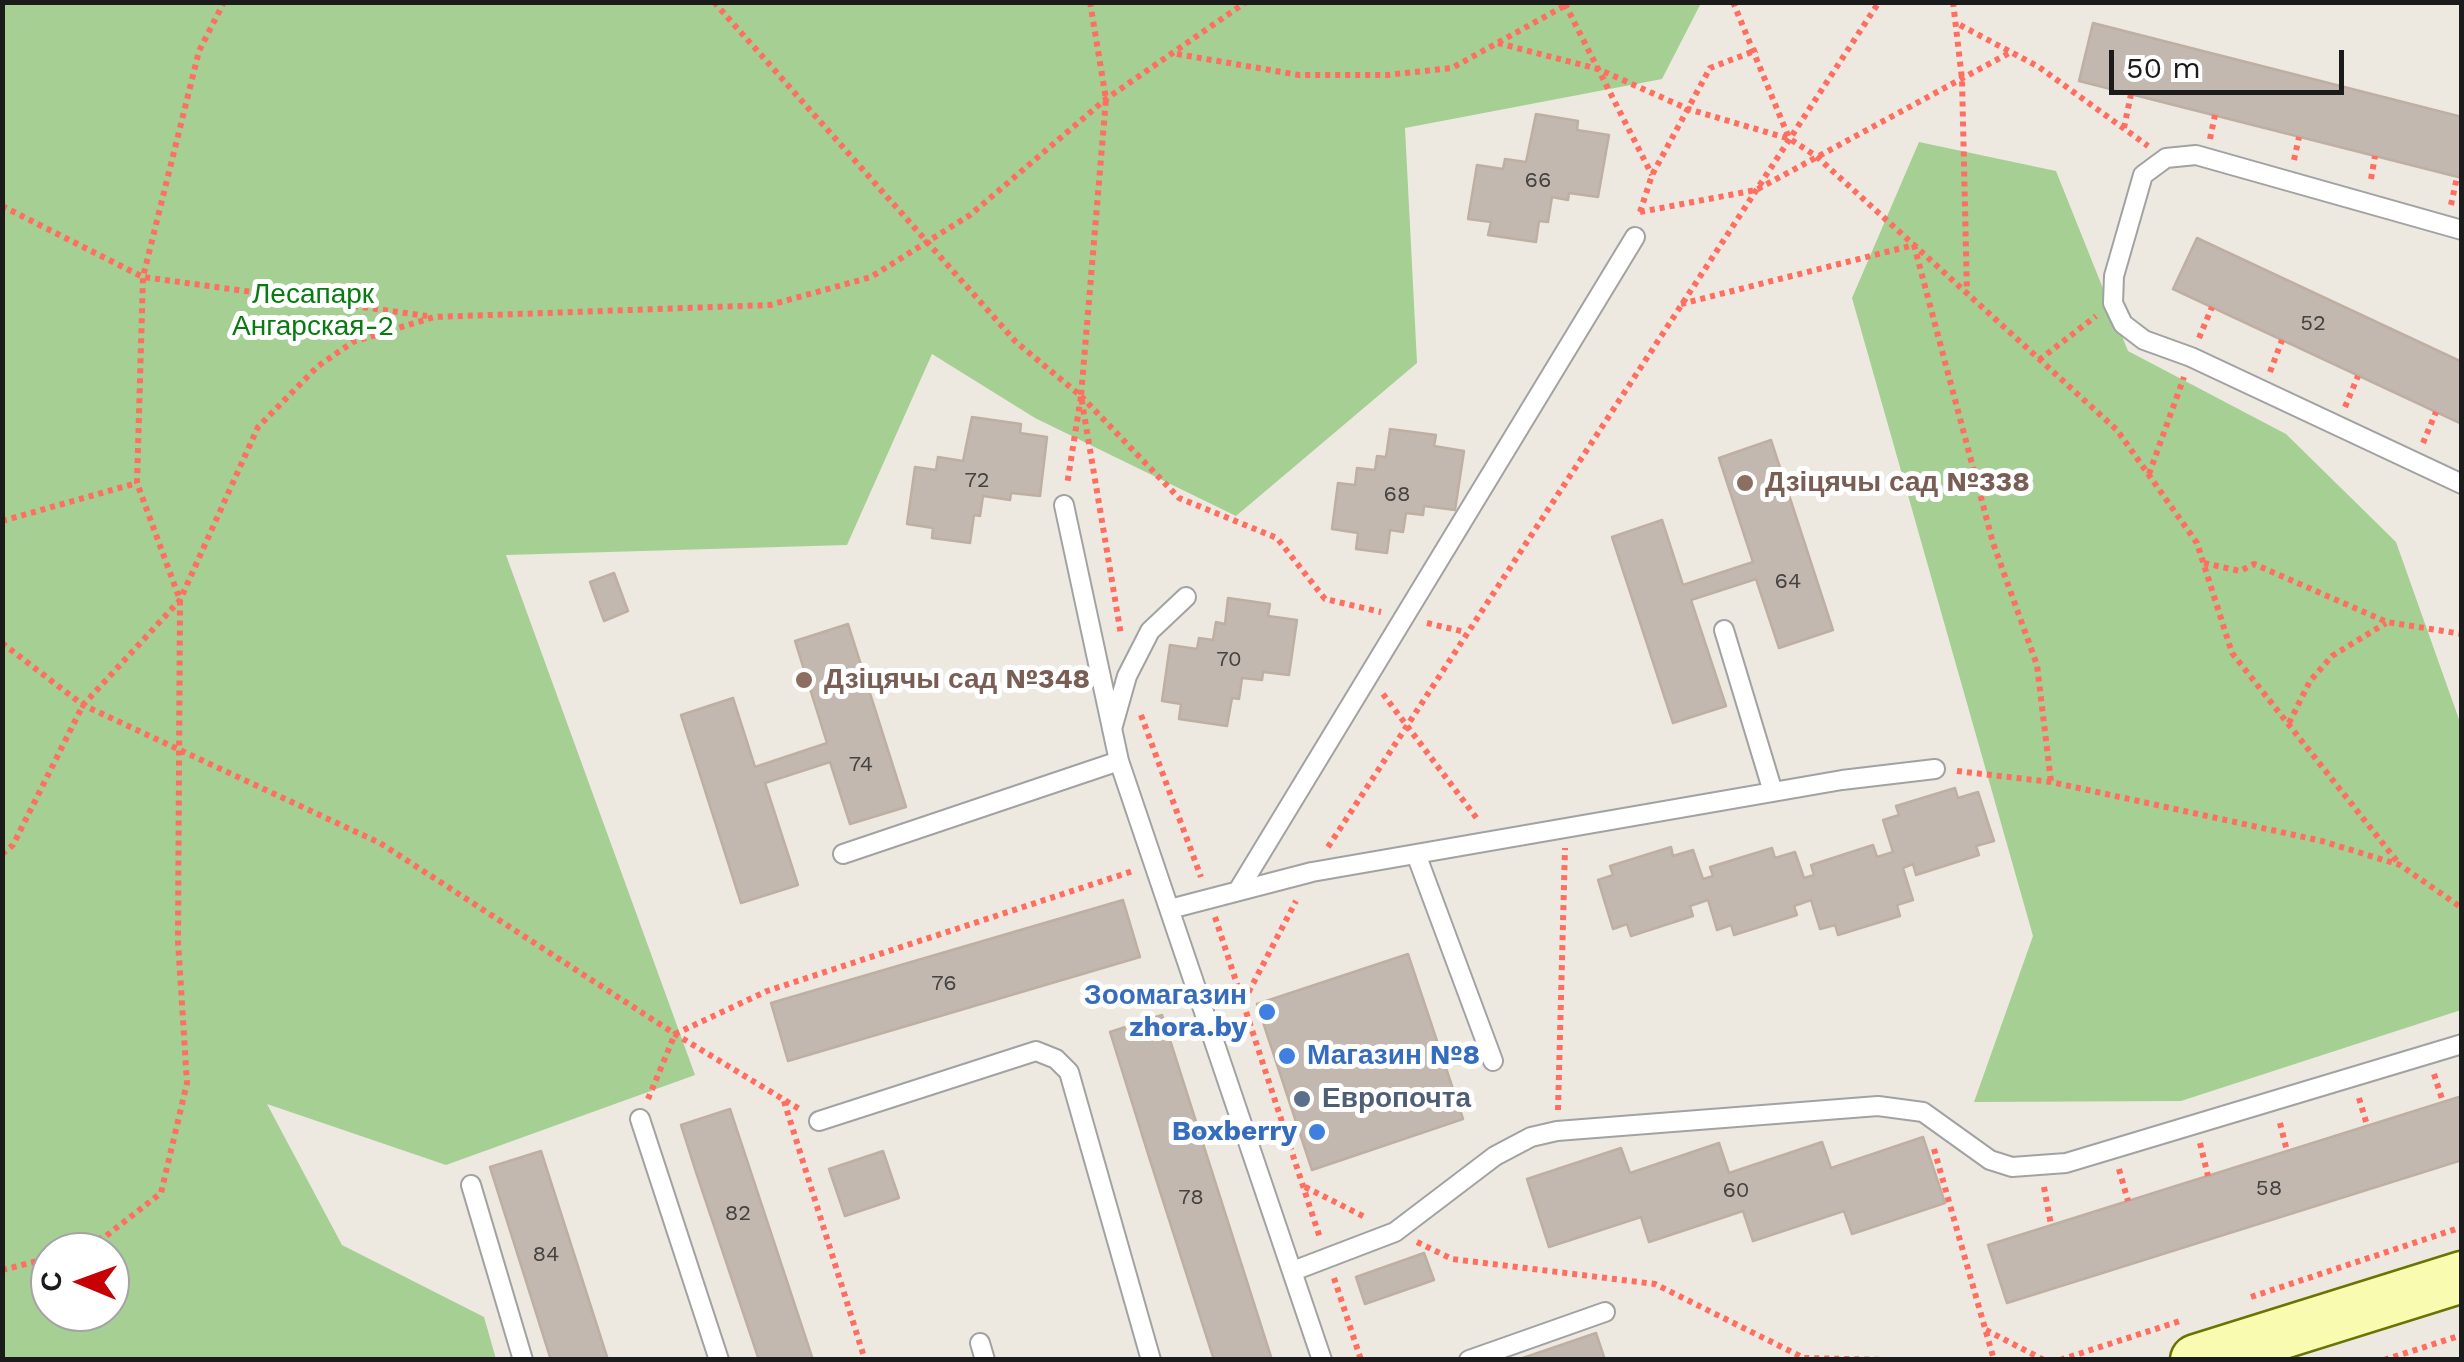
<!DOCTYPE html>
<meta charset="utf-8">
<style>
body{margin:0}
#map{position:relative;width:2464px;height:1362px;overflow:hidden;background:#ede9e0;font-family:"Work Sans",sans-serif}
canvas{display:block}
.frame{position:absolute;inset:0;border:5px solid #1b1b1b;pointer-events:none}
.north{position:absolute;left:30px;top:1232px;width:100px;height:100px;box-sizing:border-box;background:#fff;border:2px solid #a4a4a4;border-radius:50%;rotate:271deg;font-size:28px;font-weight:700;line-height:40px;text-align:center;color:#1b1b1b}
.north::after{content:'';display:block;margin:auto;width:35px;height:45px;background:#c70004;clip-path:polygon(50% 0,100% 100%,50% 72%,0 100%)}
.scale{position:absolute;left:2109px;top:50px;width:235px;height:45px;box-sizing:border-box;border:5px solid #1b1b1b;border-top:0;padding-left:12px;font-size:30px;line-height:35px;white-space:nowrap;color:#1b1b1b;-webkit-text-stroke:8px #fff;paint-order:stroke}
</style>
<div id="map">
<canvas width="2464" height="1362"></canvas>
<div class="frame"></div>
<div class="north">С</div>
<div class="scale">50 m</div>
</div>
<script>
const context = document.querySelector('canvas').getContext('2d');
context.lineJoin = 'round';
function paint(path, color) {
  context.fillStyle = color;
  context.fill(path, 'evenodd');
}
function shape(rows) {
  const path = new Path2D();
  for (const r of rows) {
    path.moveTo(r[0], r[1]);
    for (let i = 2; i < r.length; i += 2) path.lineTo(r[i], r[i + 1]);
  }
  return path;
}
function stroke(path, color, width, dash) {
  context.strokeStyle = color;
  context.lineWidth = width;
  context.lineCap = dash ? 'butt' : 'round';
  context.setLineDash(dash || []);
  context.stroke(path);
}
function label(font, color, halo, rows, align = 'center') {
  context.font = font + ' "Work Sans",sans-serif';
  context.lineWidth = 10;
  context.setLineDash([]);
  context.textBaseline = 'middle';
  context.strokeStyle = halo;
  context.fillStyle = color;
  for (const [text, x, y, turn = 0] of rows) {
    context.save();
    context.translate(x, y);
    context.rotate((+turn || 0) * Math.PI / 180);
    context.textAlign = isNaN(turn) ? turn : align;
    if (halo) context.strokeText(text, 0, 0);
    context.fillText(text, 0, 0);
    context.restore();
  }
}
const forest = shape([
 [3,2,1701,2,1701,3,1662,79,1405,128,1417,363,1236,516,1035,418,932,354,847,545,506,555,695,1075,446,1165,267,1104,342,1245,484,1317,496,1359,3,1360],
 [50,1252,110,1252,110,1312,50,1312],
 [1919,142,2056,171,2128,351,2286,434,2396,542,2461,725,2461,1010,2181,1101,1974,1102,2033,936,1852,298]
]);
const building = shape([
 [2093,23,2462,117,2462,178,2079,81,2093,23],
 [1536,114,1578,121,1577,130,1609,135,1598,197,1569,193,1568,200,1552,197,1548,222,1539,221,1536,242,1488,235,1491,222,1468,219,1477,165,1503,169,1505,159,1526,162,1536,114],
 [2197,238,2462,362,2462,424,2173,289,2197,238],
 [972,417,1021,424,1020,433,1047,437,1040,496,1011,493,1010,500,983,496,980,516,974,515,970,543,932,538,933,528,907,524,915,467,936,470,938,457,963,461,972,417],
 [1390,429,1436,435,1434,446,1464,451,1455,510,1424,506,1423,515,1406,513,1403,532,1390,530,1387,553,1356,549,1358,533,1332,529,1338,483,1355,485,1357,468,1375,470,1377,456,1386,457,1390,429],
 [1771,440,1833,630,1779,648,1756,579,1691,600,1726,706,1673,723,1612,537,1662,520,1683,585,1753,562,1719,458,1771,440],
 [614,573,628,611,604,621,590,582,614,573],
 [1228,598,1270,604,1268,616,1297,620,1289,675,1263,672,1262,680,1242,678,1239,699,1232,698,1227,726,1179,719,1181,704,1162,701,1170,645,1197,649,1199,638,1213,640,1216,622,1225,624,1228,598],
 [848,624,906,807,850,824,830,762,765,783,798,885,741,903,681,715,733,698,755,767,827,743,795,641,848,624],
 [1955,788,1958,798,1978,792,1994,841,1976,846,1979,855,1916,875,1913,864,1903,868,1913,900,1897,905,1900,916,1838,935,1835,925,1820,929,1811,900,1794,906,1797,915,1734,935,1731,925,1717,930,1708,900,1690,906,1693,916,1631,936,1627,924,1613,929,1598,880,1613,875,1610,866,1671,847,1673,856,1693,850,1703,879,1713,876,1710,867,1772,848,1775,858,1795,852,1804,878,1814,875,1811,865,1873,845,1877,857,1893,852,1883,820,1899,815,1896,806,1955,788],
 [1123,900,1140,957,788,1061,771,1003,1123,900],
 [1408,954,1463,1119,1312,1170,1257,1004,1408,954],
 [1162,1015,1272,1360,1214,1360,1150,1160,1110,1032,1162,1015],
 [2462,1096,2462,1160,2007,1303,1988,1245,2462,1096],
 [730,1109,813,1360,759,1360,696,1172,681,1125,730,1109],
 [1923,1137,1945,1203,1852,1234,1844,1211,1753,1241,1743,1211,1649,1242,1641,1217,1549,1247,1527,1179,1621,1148,1630,1173,1719,1143,1729,1173,1822,1142,1831,1168,1923,1137],
 [541,1151,608,1360,551,1360,490,1167,541,1151],
 [883,1151,899,1198,845,1216,829,1169,883,1151],
 [1424,1253,1434,1280,1365,1304,1356,1277,1424,1253],
 [1596,1333,1605,1360,1517,1360,1596,1333]
]);
const path = shape([
 [714,2,1016,342,1081,396,1067,485],
 [1090,2,1106,99,1081,396,1121,635],
 [1733,2,1789,138],
 [1953,2,1962,79,1967,293],
 [1565,4,1652,175],
 [1960,25,2039,67,2148,146],
 [1498,43,1598,69,1688,109,1790,139,1816,156,1914,245,2117,430,2197,543,2232,653,2400,865],
 [1177,54,1299,75,1387,75,1452,68,1566,5],
 [2124,128,2131,94],
 [2210,139,2215,115],
 [2294,160,2299,137],
 [2371,179,2375,156],
 [2451,205,2457,177],
 [2,206,143,277,427,316],
 [1640,212,1756,190,2011,52],
 [1640,212,1652,175,1710,68,1757,50],
 [1681,304,1914,245,1993,543,2037,665,2051,782],
 [2199,338,2212,307],
 [2039,360,2096,316],
 [2270,372,2282,340],
 [1081,396,1179,498,1277,538,1325,599,1381,612],
 [2345,407,2358,376],
 [2423,443,2436,412],
 [2149,474,2184,377],
 [2,521,137,483],
 [2204,563,2240,571,2254,564,2387,622,2462,634],
 [1427,623,1465,632],
 [2,643,83,705,380,843,675,1034,801,1110],
 [1383,694,1478,820],
 [1141,715,1201,877],
 [2289,723,2310,681,2332,656,2386,623],
 [1957,771,2051,782,2322,841,2400,865,2462,908],
 [1328,847,1879,2],
 [2,854,13,845,83,705,180,600,258,427,318,366,353,342,434,317,770,305,871,277,970,215,1106,99,1246,2],
 [1215,917,1320,1238],
 [1244,1001,1296,901],
 [2434,1074,2443,1102],
 [2359,1098,2367,1125],
 [648,1099,675,1034,767,991,1133,871],
 [784,1101,865,1360],
 [1558,1110,1565,848],
 [2280,1123,2287,1151],
 [2200,1143,2208,1176],
 [1934,1149,1994,1360],
 [2119,1169,2128,1201],
 [1305,1187,1365,1217],
 [2044,1187,2051,1225],
 [1417,1242,1452,1259,1655,1284,1804,1358,1888,1360],
 [70,1252,106,1236,161,1193,187,1083,178,941,180,600,137,483,143,277,199,51,224,2],
 [2,1270,50,1258],
 [1334,1278,1361,1360],
 [2251,1297,2462,1227],
 [1986,1330,2044,1360],
 [2060,1360,2183,1320],
 [2384,1360,2462,1335]
]);
const lane = shape([
 [2462,230,2196,155,2166,158,2143,175,2114,276,2113,303,2123,324,2144,340,2191,357,2462,484],
 [1064,505,1119,761,1322,1360],
 [1724,630,1773,792],
 [1112,729,1127,676,1150,631,1186,597],
 [843,854,1119,761],
 [1416,854,1493,1061],
 [1239,889,1635,237],
 [1170,909,1312,872,1842,780,1935,769],
 [640,1119,719,1360],
 [819,1121,1036,1051,1056,1059,1069,1072,1151,1360],
 [471,1185,523,1360],
 [1293,1271,1395,1232,1495,1156,1531,1137,1557,1131,1878,1106,1923,1112,1990,1160,2012,1167,2066,1163,2462,1044],
 [980,1343,985,1360],
 [1469,1360,1605,1312]
]);
const secondary = shape([
 [2196,1360,2462,1277]
]);
const markers = [
 [1745,483,10,"#8d6e63"],
 [804,680,10,"#8d6e63"],
 [1267,1012,10,"#3f7fe0"],
 [1287,1056,10,"#3f7fe0"],
 [1302,1099,10,"#5c6f8a"],
 [1317,1132,10,"#3f7fe0"]
];
const numberNames = [
 ["66",1538,181],
 ["52",2313,324],
 ["72",977,481],
 ["68",1397,495],
 ["64",1788,582],
 ["70",1229,660],
 ["74",861,765],
 ["76",944,984],
 ["58",2269,1189],
 ["60",1736,1191],
 ["78",1191,1198],
 ["82",738,1214],
 ["84",546,1255]
];
const parkNames = [
 ["Лесапарк",313,295],
 ["Ангарская-2",313,327]
];
const educationNames = [
 ["Дзіцячы сад №338",1765,483],
 ["Дзіцячы сад №348",824,680]
];
const shopNames = [
 ["Зоомагазин",1247,996],
 ["zhora.by",1247,1028],
 ["Магазин №8",1307,1056,"left"],
 ["Boxberry",1297,1132]
];
const serviceNames = [
 ["Европочта",1322,1099]
];
paint(forest, '#a6cf93');
paint(building, '#c2b8b0');
stroke(building, '#bfafa2', 2.5);
stroke(lane, '#a2a2a2', 22);
stroke(secondary, '#697401', 55);
stroke(path, '#ff6e60', 6, [5, 5]);
stroke(lane, '#fff', 18);
stroke(secondary, '#f9fbb0', 50);
for (const [x, y, r, color] of markers) {
  const dot = new Path2D();
  dot.arc(x, y, r, 0, 2 * Math.PI);
  context.fillStyle = color;
  context.fill(dot);
  stroke(dot, '#fff', 4);
}
label('22px', '#454240', null, numberNames);
label('28px', '#077b0f', '#fff', parkNames);
label('bold 28px', '#785e54', '#fff', educationNames, 'left');
label('bold 28px', '#366cbe', '#fff', shopNames, 'right');
label('bold 28px', '#4e5e75', '#fff', serviceNames, 'left');
</script>
